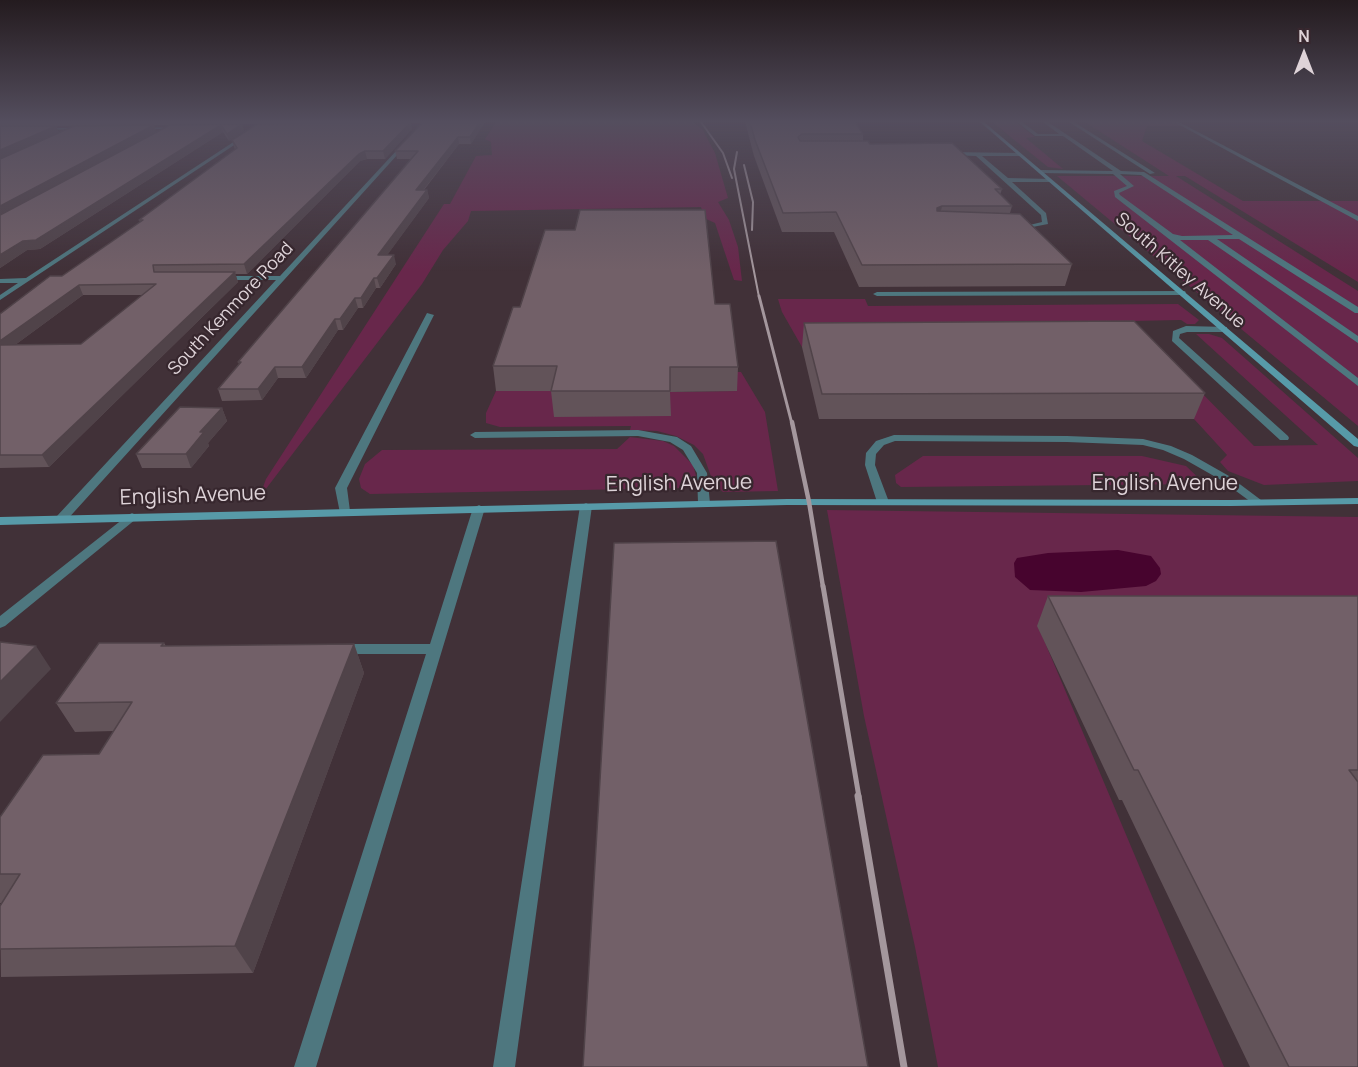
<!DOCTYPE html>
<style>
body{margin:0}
#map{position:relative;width:1358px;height:1067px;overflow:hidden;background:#413138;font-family:Manrope,sans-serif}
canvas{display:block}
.north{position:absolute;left:1274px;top:24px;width:60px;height:60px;-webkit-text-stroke:4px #37272e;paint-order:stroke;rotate:0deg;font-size:16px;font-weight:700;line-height:24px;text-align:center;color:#ded3d8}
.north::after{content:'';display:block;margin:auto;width:21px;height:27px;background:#ded3d8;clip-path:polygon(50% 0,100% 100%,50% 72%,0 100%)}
</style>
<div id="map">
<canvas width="1358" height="1067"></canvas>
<div class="north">N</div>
</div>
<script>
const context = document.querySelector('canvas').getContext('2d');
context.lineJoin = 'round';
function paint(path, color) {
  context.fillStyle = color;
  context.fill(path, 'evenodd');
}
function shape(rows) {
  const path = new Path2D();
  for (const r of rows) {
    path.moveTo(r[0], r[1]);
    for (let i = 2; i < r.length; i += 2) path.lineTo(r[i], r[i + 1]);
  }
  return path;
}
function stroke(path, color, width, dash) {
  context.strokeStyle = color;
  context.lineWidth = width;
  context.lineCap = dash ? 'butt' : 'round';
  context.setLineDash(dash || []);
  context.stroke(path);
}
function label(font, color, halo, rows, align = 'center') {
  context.font = font + ' Manrope,sans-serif';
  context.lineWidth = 4.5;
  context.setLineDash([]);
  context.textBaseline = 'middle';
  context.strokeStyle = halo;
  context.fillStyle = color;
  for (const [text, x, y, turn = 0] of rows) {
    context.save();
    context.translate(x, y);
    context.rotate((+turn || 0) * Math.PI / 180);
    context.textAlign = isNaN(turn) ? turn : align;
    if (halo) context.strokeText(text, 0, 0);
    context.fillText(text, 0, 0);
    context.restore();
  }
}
const green = shape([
 [496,122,693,122,703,130,715,153,728,198,718,202,729,220,738,247,742,281,734,280,715,223,704,218,701,207,471,211,468,221,443,250,422,284,259,498,266,479,444,204,450,204,476,156,492,155,491,142,485,139],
 [992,122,1016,122,1035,137,1026,138,1063,169,1048,167],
 [1085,122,1177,122,1185,126,1147,126,1142,141,1243,201,1358,201,1358,282,1185,176,1176,176,1358,291,1358,426,1057,176,1169,176],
 [778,299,865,299,868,306,1178,304,1199,320,1195,324,1187,324,1181,320,1131,321,1184,375,1126,345,802,347,782,312],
 [1196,334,1209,334,1222,338,1358,458,1358,481,1264,485,1228,471,1220,462,1227,455,1161,383,1187,378,1254,446,1318,445],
 [735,372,741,372,765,412,778,491,723,492,713,482,703,454,694,445,676,436,657,431,630,430,631,426,500,427,486,423,486,413,496,391,559,390,670,416,670,392,737,391],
 [630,437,663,441,674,446,693,465,696,476,693,483,685,488,370,494,361,488,359,479,365,464,382,450,617,449],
 [923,456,1142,456,1186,466,1205,484,901,487,896,483,895,475],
 [827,510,1358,517,1358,626,1038,626,1224,1067,938,1067,915,947,864,716]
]);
const water = shape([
 [1118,550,1151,556,1160,568,1161,574,1156,581,1146,586,1081,592,1030,590,1015,577,1014,563,1017,558,1048,553]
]);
const lane = shape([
 [1017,122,1022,122,1038,134,1059,134,1043,122,1048,122,1121,171,1144,172,1358,307,1358,313,1355,313,1239,239,1217,239,1358,336,1358,343,1208,240,1180,240,1358,378,1358,386,1115,197,1114,191,1127,186,1113,174,1039,173,1041,170,1113,171,1063,136,1035,136,1017,122],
 [1120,174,1141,175,1233,235,1182,236,1173,234,1120,195,1119,193,1134,186,1120,174],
 [1069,122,1074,122,1155,173,1150,174,1069,122],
 [1174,122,1179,122,1358,216,1358,221,1174,122],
 [948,152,1021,153,1019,156,982,156,1008,178,1051,179,1049,182,1012,182,1046,213,1048,224,1017,230,1017,228,1042,222,1041,215,976,156,946,155,948,152],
 [1185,291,1186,293,1182,295,877,296,873,294,877,292,1185,291],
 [427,313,434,315,347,488,350,511,344,514,340,513,335,488,427,313],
 [1186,326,1227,327,1227,331,1224,332,1187,332,1180,334,1179,338,1288,436,1289,438,1288,440,1280,440,1172,341,1173,331,1186,326],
 [638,430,677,437,691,446,707,473,710,503,708,505,700,505,698,503,697,473,683,450,670,442,638,436,475,438,470,435,475,432,638,430],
 [894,435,1067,436,1143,439,1171,446,1192,455,1229,476,1265,503,1263,505,1255,505,1221,480,1184,459,1163,450,1143,445,1067,442,895,441,884,445,876,454,875,465,889,502,883,505,877,502,865,465,866,453,876,441,894,435],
 [586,503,592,506,515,1067,493,1067,580,506,586,503],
 [479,505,485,508,316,1067,294,1067,426,654,342,654,337,653,335,649,337,645,342,644,430,644,473,508,479,505],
 [132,513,136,515,138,517,136,519,5,626,0,628,0,616,128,515,132,513]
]);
const street = shape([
 [264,122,269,122,0,300,0,295,18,283,0,283,0,279,26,278,264,122],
 [423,122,427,122,65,522,57,522,55,519,57,516,276,280,222,280,218,278,219,276,280,276,423,122],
 [179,127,181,129,137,129,139,128,179,127],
 [41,128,83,128,85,129,43,130,41,128]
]);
const secondary = shape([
 [980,122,984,122,1358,439,1358,447,1354,446,980,122],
 [1358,498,1358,504,1231,506,787,505,0,525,0,517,787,499,1231,500,1358,498]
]);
const railFar4 = shape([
 [701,122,723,153,732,178],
 [737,152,734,169,759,297],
 [744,165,753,202,752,230]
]);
const railFar3 = shape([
 [759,296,792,424]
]);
const railFar2 = shape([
 [792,422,809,502,823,587]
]);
const railFar1 = shape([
 [823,586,859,797]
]);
const rail = shape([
 [858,796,904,1067]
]);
const wall = shape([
 [0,122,422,122,419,123,411,123,412,129,385,159,367,159,360,161,247,274,235,274,238,282,49,467,0,468,0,314,62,276,140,222,139,220,235,150,232,140,256,124,242,124,244,131,229,141,223,132,40,249,27,250,0,268],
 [143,125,59,133,56,126],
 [154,125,170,125,156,132],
 [83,295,143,295,81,344,15,345],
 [423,122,485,122,471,144,459,144,424,190,427,190,429,198,387,255,396,264,380,288,376,288,363,308,358,308,343,330,338,330,306,378,278,378,262,400,222,401,218,389,239,364,238,362,411,159,397,159,395,151],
 [745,122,855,122,863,134,863,141,1002,189,1000,195,1012,206,1010,213,1072,264,1065,286,859,287,834,232,782,232,754,156],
 [715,304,738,367,737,391,670,392,671,416,554,417,551,391,496,391,493,366,520,307],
 [804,323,1205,393,1194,419,819,419,802,347],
 [222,408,227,421,208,443,209,446,191,468,142,468,136,454],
 [1048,596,1358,596,1358,1067,1250,1067,1122,800,1119,800,1037,626],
 [164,643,166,646,354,644,364,673,253,973,1,977,0,906,2,903,0,903,0,817,99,754,114,731,75,732,56,703]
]);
const shadedWall = shape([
 [411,122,412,129,385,159,383,151],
 [480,122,485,122,471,144,470,137],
 [242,124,244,131,229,141,227,134],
 [154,125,156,132,0,216,0,206],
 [221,125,223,132,40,249,27,250,0,268,0,255,23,241],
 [56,126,59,133,0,160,0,150],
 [458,137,459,144,417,198,416,190],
 [365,151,367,159,360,161,247,274,244,264,359,154],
 [427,190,429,198,380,265,378,255],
 [942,206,938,225,937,208],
 [394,255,396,264,380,288,377,278],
 [235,272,238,282,49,467,42,455],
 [374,278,376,288,363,308,361,298],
 [79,285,83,295,0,356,0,341],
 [355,298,358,308,343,330,340,319],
 [335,319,338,330,306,378,302,367],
 [275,367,278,378,262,400,258,389],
 [222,408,227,421,208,443,209,446,191,468,186,454,200,432],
 [354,644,364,673,253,973,235,946],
 [36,646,51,669,0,722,0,682]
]);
const building = shape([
 [411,122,383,151,365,151,359,154,244,264,153,265,154,272,235,272,42,455,0,455,0,345,81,344,156,284,79,285,0,341,0,314,50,276,62,276,143,220,139,220,237,148,232,140,257,124,411,122],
 [423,122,480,122,470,137,458,137,416,190,427,190,378,255,394,255,377,278,374,278,361,298,355,298,340,319,335,319,302,367,275,367,258,389,218,389,241,362,238,362,418,151,395,151,423,122],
 [750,122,855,122,863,134,802,134,798,137,800,141,868,141,870,144,952,143,1002,189,995,189,1012,206,942,206,937,208,937,211,1020,214,1072,264,862,265,836,212,783,213,755,140,750,122],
 [242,124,227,134,221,125,36,240,23,241,0,255,0,215,170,125,242,124],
 [154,125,0,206,0,159,74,126,154,125],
 [0,126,56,126,0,150,0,126],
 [580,210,705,210,715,304,730,304,738,367,670,367,670,391,551,391,557,366,493,366,513,307,520,307,545,230,575,230,580,210],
 [1134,321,1205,393,822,394,804,323,1134,321],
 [180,407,222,408,200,432,204,432,186,454,136,454,180,407],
 [776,541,868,1067,583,1067,614,543,776,541],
 [1048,596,1358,596,1358,770,1349,770,1358,782,1358,1067,1289,1067,1138,770,1134,770,1048,596],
 [0,642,36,646,0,682,0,642],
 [99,643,164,643,161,646,354,644,235,946,0,949,0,906,20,874,0,874,0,817,43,755,99,754,132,702,56,703,99,643]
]);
const farStreetnames = [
 ["South Kitley Avenue",1180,271,41],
 ["South Kenmore Road",231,309,-47]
];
const streetNames = [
 ["English Avenue",679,484,-1],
 ["English Avenue",1165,484],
 ["English Avenue",193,496,-2]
];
paint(green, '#68274b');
paint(water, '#47042e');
paint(lane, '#4e777f');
paint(street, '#4e777f');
paint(secondary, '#579aa8');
stroke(railFar4, '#a4979d', 2);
stroke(railFar3, '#a4979d', 3);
stroke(railFar2, '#a4979d', 4.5);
stroke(railFar1, '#a4979d', 5);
stroke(rail, '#a4979d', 7);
paint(wall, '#625359');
paint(shadedWall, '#504349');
paint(building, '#726068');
stroke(building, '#504349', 1.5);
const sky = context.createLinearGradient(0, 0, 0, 271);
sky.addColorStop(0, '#241b1f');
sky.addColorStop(0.45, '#544e5e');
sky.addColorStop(1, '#544e5e00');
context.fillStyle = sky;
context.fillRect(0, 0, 1358, 271);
label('18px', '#ded3d8', '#37272e', farStreetnames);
label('21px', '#ded3d8', '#37272e', streetNames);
</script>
